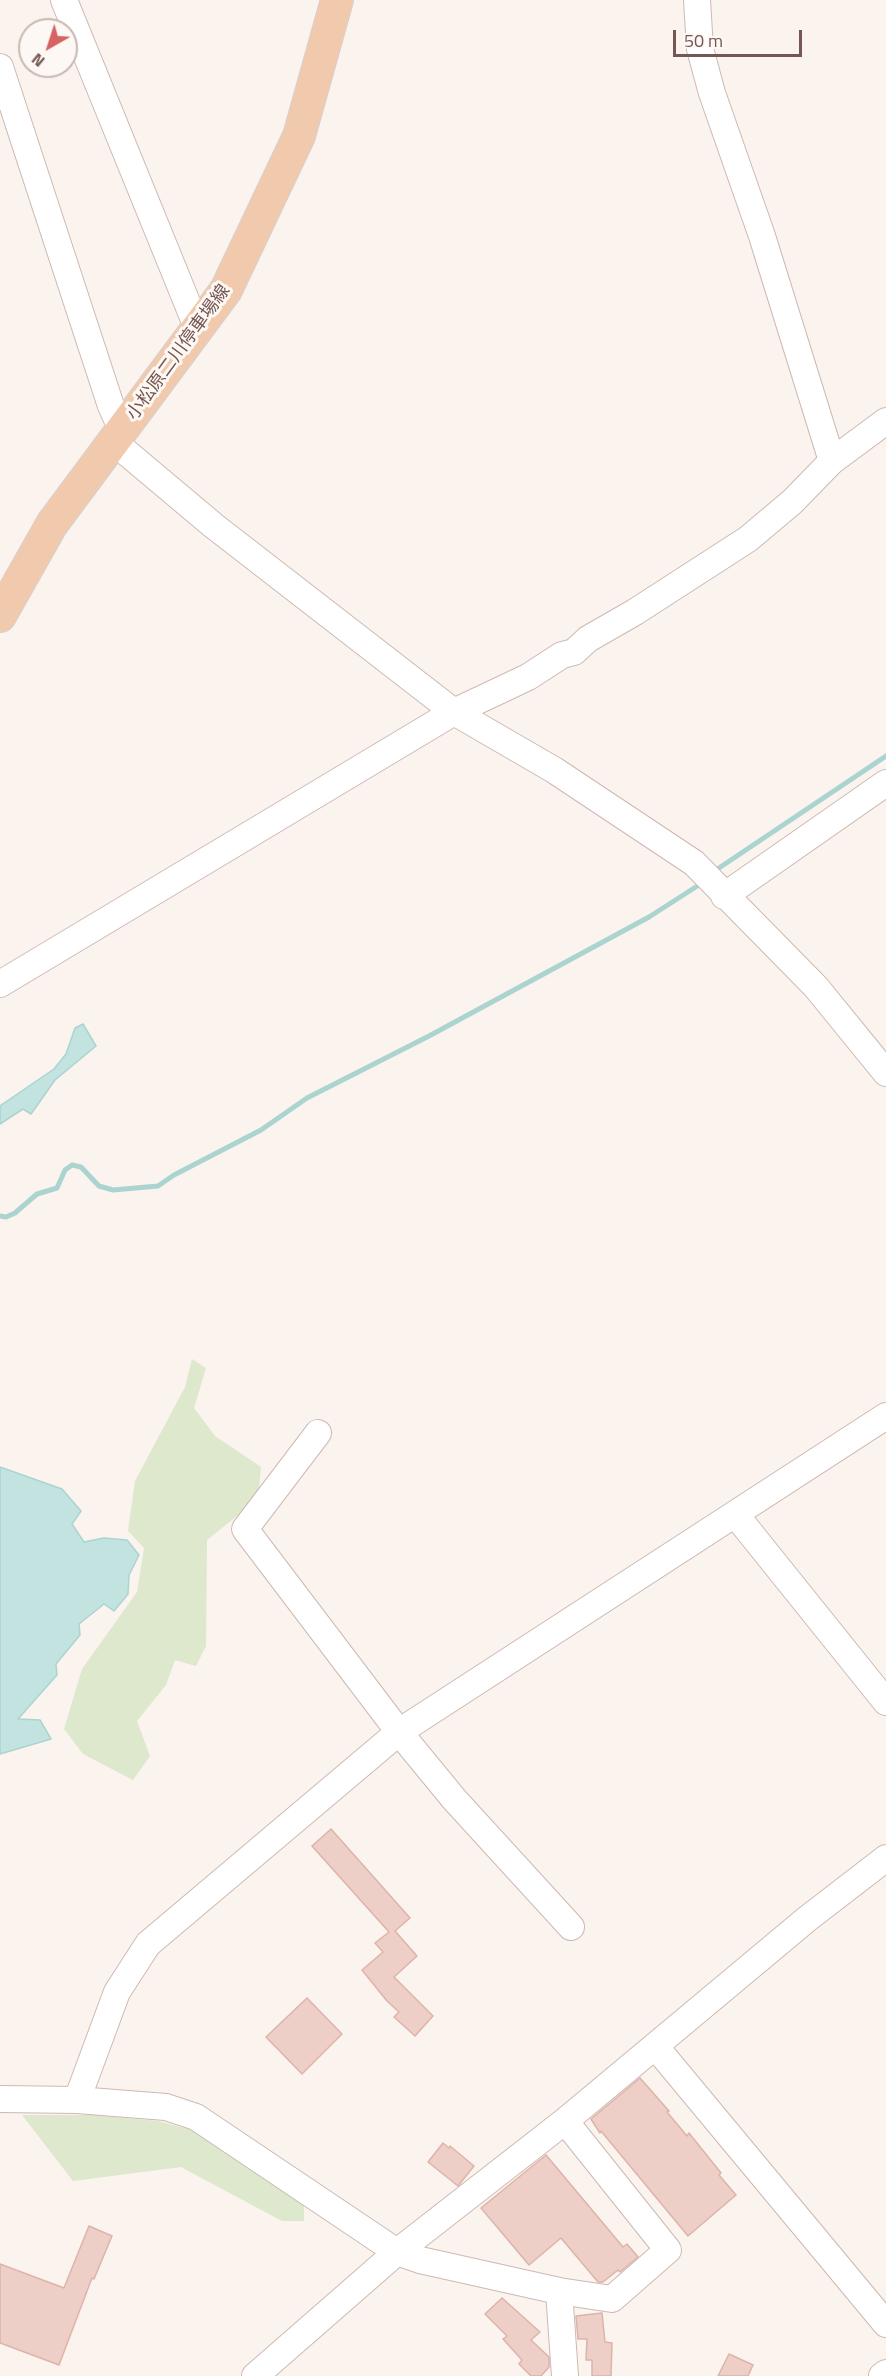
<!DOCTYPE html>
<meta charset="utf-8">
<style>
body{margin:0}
#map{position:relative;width:886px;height:2376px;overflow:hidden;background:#fbf3ed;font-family:"Titillium Web",sans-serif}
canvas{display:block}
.north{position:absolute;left:18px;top:18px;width:60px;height:60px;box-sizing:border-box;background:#fef8f4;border:2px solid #c7b8b3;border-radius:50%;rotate:219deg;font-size:16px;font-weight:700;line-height:24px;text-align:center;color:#745752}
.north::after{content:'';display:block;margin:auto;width:21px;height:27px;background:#d66262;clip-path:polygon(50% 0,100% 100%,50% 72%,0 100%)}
.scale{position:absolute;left:673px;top:30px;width:129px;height:27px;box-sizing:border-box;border:3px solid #745752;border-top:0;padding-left:8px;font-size:18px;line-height:21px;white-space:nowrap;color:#745752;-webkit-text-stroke:4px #fef8f4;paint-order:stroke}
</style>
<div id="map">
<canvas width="886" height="2376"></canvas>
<div class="north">N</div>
<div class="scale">50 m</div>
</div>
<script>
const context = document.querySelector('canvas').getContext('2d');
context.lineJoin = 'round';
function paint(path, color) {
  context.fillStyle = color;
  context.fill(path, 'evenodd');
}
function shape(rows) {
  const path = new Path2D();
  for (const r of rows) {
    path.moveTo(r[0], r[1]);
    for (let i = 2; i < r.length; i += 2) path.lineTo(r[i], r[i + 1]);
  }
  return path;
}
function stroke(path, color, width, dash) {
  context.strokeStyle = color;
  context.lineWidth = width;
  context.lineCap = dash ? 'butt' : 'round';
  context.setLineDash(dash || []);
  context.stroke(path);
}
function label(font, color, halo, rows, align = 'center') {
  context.font = font + ' "Titillium Web","Noto Sans JP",sans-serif';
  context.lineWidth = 6;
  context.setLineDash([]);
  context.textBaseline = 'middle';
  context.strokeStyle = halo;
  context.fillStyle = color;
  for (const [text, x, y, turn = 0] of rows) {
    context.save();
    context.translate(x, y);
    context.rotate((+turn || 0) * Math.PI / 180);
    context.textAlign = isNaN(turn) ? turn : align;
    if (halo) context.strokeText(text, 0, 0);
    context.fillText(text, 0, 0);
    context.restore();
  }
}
const green = shape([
 [192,1359,206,1368,194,1408,215,1436,261,1467,258,1499,207,1540,206,1646,196,1666,175,1660,166,1685,137,1721,150,1756,133,1780,83,1754,64,1729,82,1669,137,1592,144,1548,128,1531,135,1481,185,1387],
 [22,2115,93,2115,158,2121,202,2133,304,2203,304,2221,282,2221,181,2167,73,2181]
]);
const water = shape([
 [83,1024,96,1046,55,1080,31,1114,23,1109,0,1124,0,1106,54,1069,66,1054,75,1028,83,1024],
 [0,1467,62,1489,81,1511,72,1524,84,1542,104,1538,127,1540,139,1555,129,1575,128,1594,114,1611,104,1604,79,1624,80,1635,56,1664,57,1675,18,1719,40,1720,51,1739,0,1754,0,1467]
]);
const stream = shape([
 [713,872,886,756],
 [0,1216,6,1217,15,1213,37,1194,57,1188,65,1170,72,1165,81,1167,99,1186,113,1190,158,1186,174,1175,261,1130,307,1098,429,1036,649,917,702,883]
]);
const building = shape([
 [331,1829,410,1918,395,1931,417,1956,394,1977,433,2016,415,2036,394,2017,399,2012,387,2001,362,1970,383,1952,375,1943,389,1932,312,1846,331,1829],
 [307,1998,342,2034,302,2074,266,2037,307,1998],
 [640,2078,669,2111,667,2112,687,2136,689,2133,721,2173,719,2175,736,2195,688,2236,601,2131,600,2133,591,2119,640,2078],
 [443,2143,449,2148,450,2146,474,2166,458,2186,428,2162,443,2143],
 [546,2155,623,2247,627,2244,638,2257,620,2272,618,2270,603,2282,598,2282,561,2238,529,2265,481,2208,546,2155],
 [89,2226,112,2236,94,2279,92,2278,59,2365,0,2343,0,2264,64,2288,89,2226],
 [502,2298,540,2332,531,2340,549,2357,549,2367,541,2376,531,2376,519,2364,522,2360,503,2339,507,2336,485,2314,502,2298],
 [602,2313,605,2342,612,2343,611,2376,592,2376,592,2360,586,2360,587,2339,578,2339,576,2316,602,2313],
 [729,2354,753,2365,748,2376,718,2376,729,2354]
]);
const minor = shape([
 [64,0,197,327],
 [697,0,700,49,712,93,762,236,832,461],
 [0,67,111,406,123,432],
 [114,442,214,526,454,712,554,770,694,863,816,987,886,1073],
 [724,896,886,783],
 [0,984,454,712,528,677,562,655,574,652,588,639,635,612,748,539,792,502,832,461,886,421],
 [318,1433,245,1529,399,1732,454,1799,571,1927],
 [735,1514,886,1702],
 [655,2046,807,1919,886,1858],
 [0,2099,77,2100,166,2107,196,2117,397,2252,420,2260,559,2291,565,2376],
 [77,2100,117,1992,148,1944,399,1732,886,1416],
 [559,2291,612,2299,668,2250,565,2121],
 [255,2376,397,2252,565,2121,655,2046,886,2324],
 [882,2376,886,2373]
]);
const major = shape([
 [0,616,52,524,226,290,299,136,337,0]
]);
const streetNames = [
 ["小松原二川停車場線",179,353,-54]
];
paint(green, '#dde8cc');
paint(water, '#c3e3e1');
stroke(water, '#abd4d1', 1.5);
stroke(stream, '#abd4d1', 5);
paint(building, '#edcfc8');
stroke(building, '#deb3aa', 1.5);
stroke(minor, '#cdb9b4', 28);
stroke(major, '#d8d0cf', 34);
stroke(minor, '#fff', 26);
stroke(major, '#f1caae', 32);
label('18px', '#745752', '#fef8f4', streetNames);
</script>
